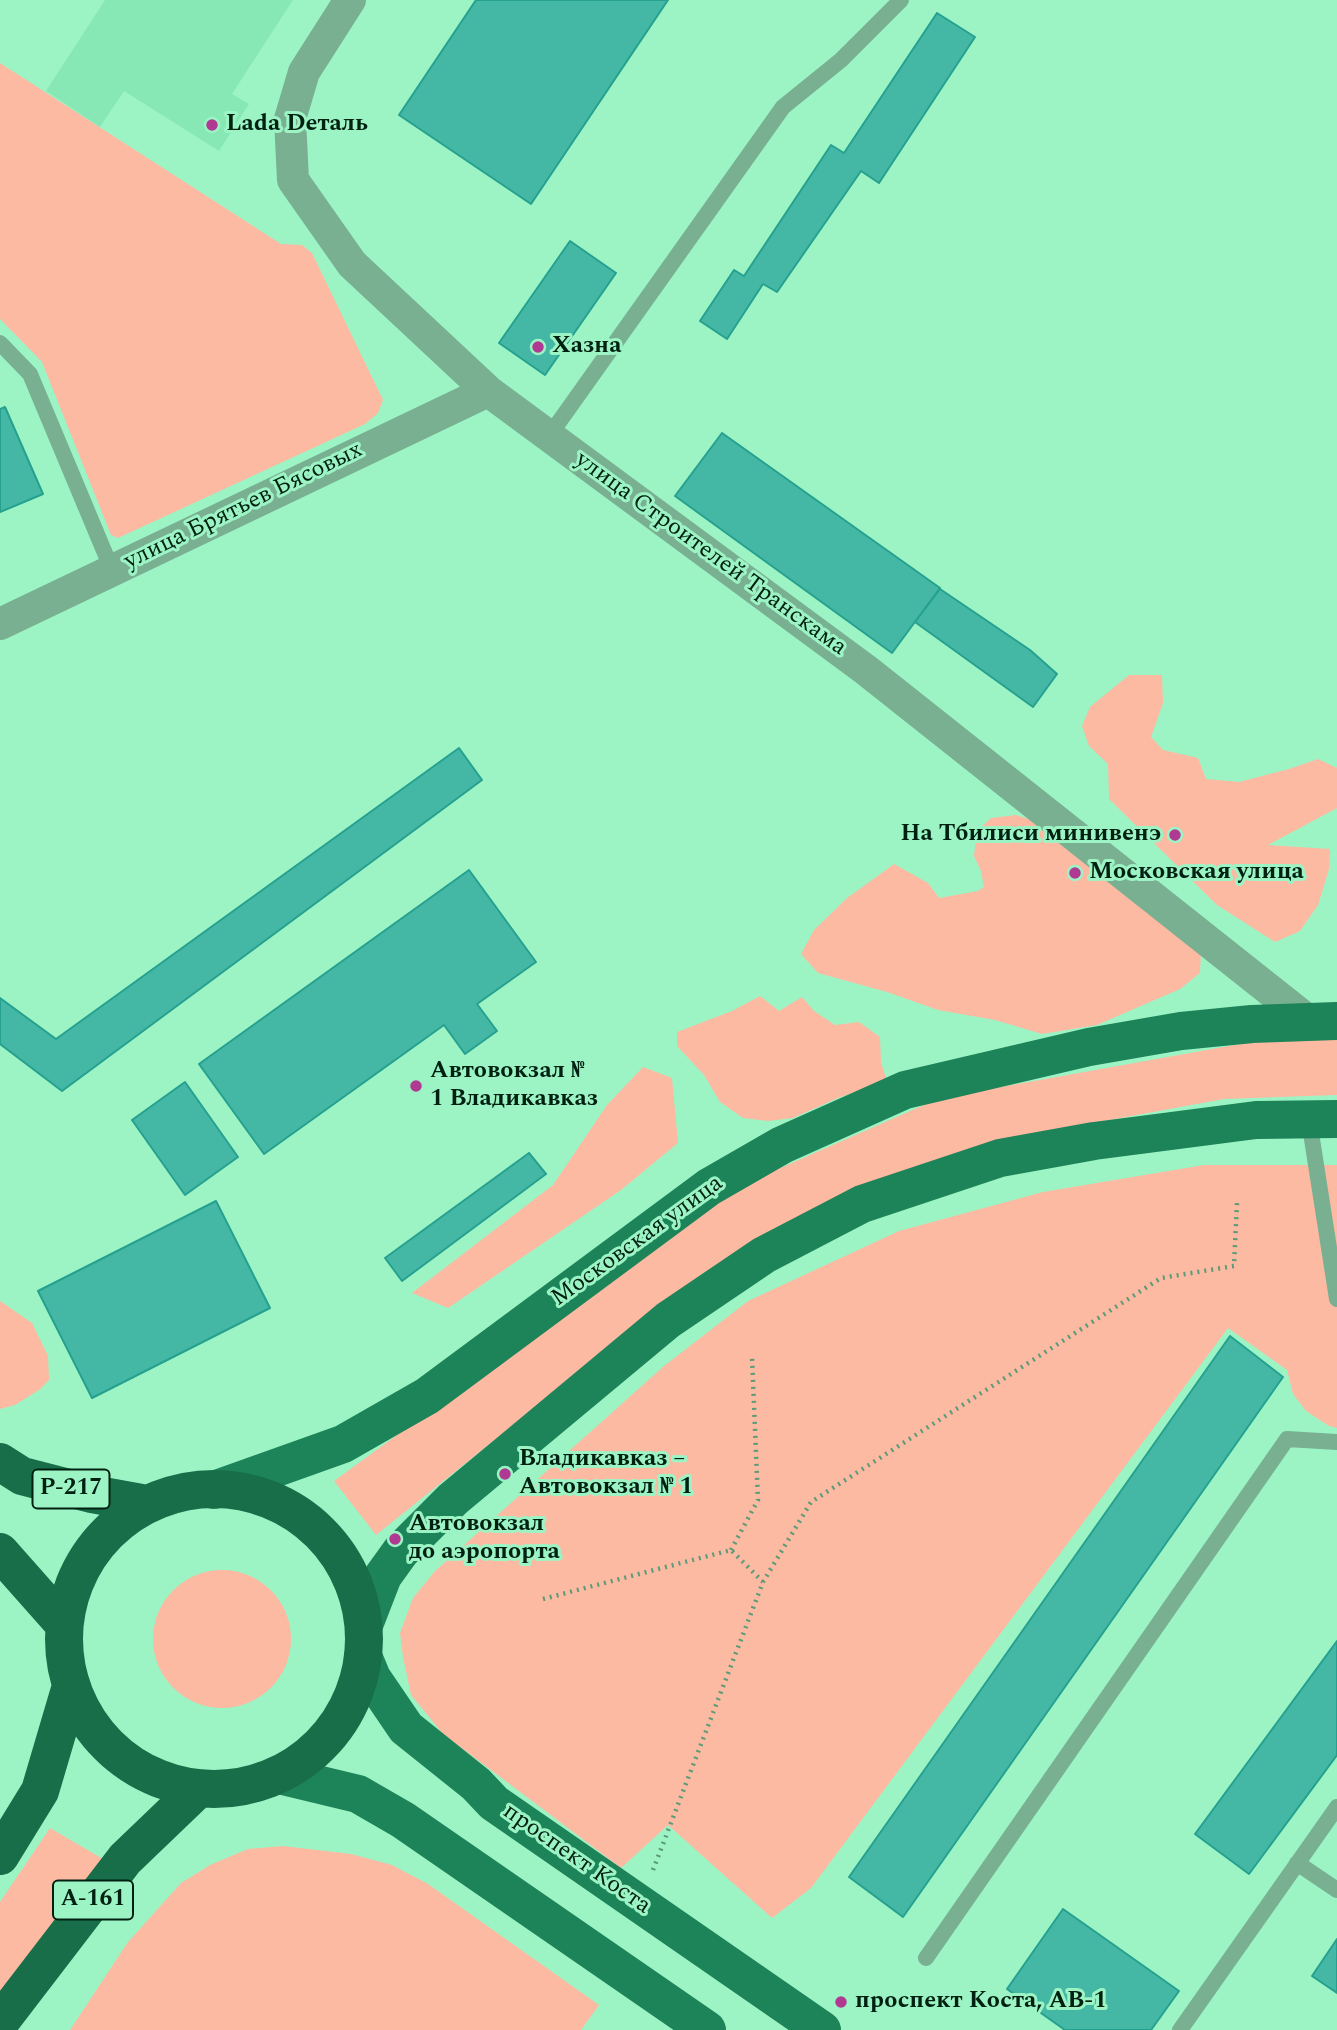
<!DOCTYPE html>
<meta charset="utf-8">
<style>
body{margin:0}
canvas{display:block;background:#9cf4c5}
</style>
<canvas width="1337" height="2030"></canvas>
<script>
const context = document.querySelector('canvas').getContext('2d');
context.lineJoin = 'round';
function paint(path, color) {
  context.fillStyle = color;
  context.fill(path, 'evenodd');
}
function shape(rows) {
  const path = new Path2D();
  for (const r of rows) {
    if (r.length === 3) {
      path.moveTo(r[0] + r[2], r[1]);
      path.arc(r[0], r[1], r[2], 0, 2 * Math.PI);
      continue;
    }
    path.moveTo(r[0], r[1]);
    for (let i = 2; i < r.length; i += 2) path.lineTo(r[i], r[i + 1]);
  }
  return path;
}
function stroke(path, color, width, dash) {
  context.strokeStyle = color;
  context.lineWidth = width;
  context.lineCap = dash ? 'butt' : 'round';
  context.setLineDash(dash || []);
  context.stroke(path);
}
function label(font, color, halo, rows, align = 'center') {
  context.font = font + ' Spectral,serif';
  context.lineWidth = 6;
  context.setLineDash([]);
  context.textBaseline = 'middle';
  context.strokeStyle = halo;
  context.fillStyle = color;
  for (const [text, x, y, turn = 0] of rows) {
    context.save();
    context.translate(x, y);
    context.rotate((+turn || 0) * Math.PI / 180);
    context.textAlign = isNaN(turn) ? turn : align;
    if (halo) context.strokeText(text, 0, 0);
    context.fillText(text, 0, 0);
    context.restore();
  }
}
const built = shape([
 [105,0,293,0,232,94,249,104,219,151,124,91,100,127,46,91]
]);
const green = shape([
 [0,63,281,244,302,245,312,253,383,400,378,413,365,424,118,538,111,535,42,362,0,319],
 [1129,675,1162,675,1163,703,1151,737,1163,750,1198,758,1206,779,1239,782,1289,769,1318,759,1337,768,1337,808,1268,845,1330,849,1329,869,1318,905,1300,931,1275,942,1217,905,1109,799,1108,764,1089,746,1082,726,1090,707],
 [1016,815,1038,822,1201,952,1200,973,1180,989,1097,1025,1042,1034,995,1020,938,1010,887,992,818,973,801,954,814,930,847,898,894,864,928,883,939,898,978,891,984,887,981,871,974,856,977,831,991,818],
 [760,996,779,1011,802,997,814,1011,835,1025,859,1022,880,1037,881,1062,887,1081,838,1098,793,1118,768,1121,743,1118,720,1102,704,1075,677,1046,677,1032,732,1011],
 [1337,1037,1337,1095,1224,1099,1001,1140,866,1184,703,1273,376,1535,334,1481,737,1187,940,1098,1273,1038],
 [643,1067,672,1078,678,1143,621,1190,448,1308,412,1293,553,1185,607,1105],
 [1204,1165,1337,1165,1337,1428,1329,1426,1306,1411,1293,1394,1287,1370,1228,1328,811,1888,772,1918,668,1825,621,1868,443,1734,411,1695,403,1657,400,1633,413,1598,435,1571,664,1366,748,1301,899,1231,1043,1192],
 [0,1301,32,1323,48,1356,49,1380,39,1390,15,1405,0,1409],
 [222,1639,69],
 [50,1828,103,1859,0,2008,0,1902],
 [283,1846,351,1854,392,1865,428,1884,599,2005,581,2030,70,2030,128,1942,181,1883,210,1865,248,1849]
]);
const building = shape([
 [476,0,668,0,531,204,399,115,476,0],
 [937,13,975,37,879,183,861,171,777,292,763,284,727,339,700,321,734,270,744,276,831,145,844,153,937,13],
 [570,241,616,273,545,375,499,343,570,241],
 [5,407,43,494,0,512,0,409,5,407],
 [722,433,940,588,892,653,675,496,722,433],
 [940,589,1030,650,1057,674,1033,707,915,622,940,589],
 [459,748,482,780,62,1091,0,1044,0,998,56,1039,459,748],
 [469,870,536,962,477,1004,497,1031,465,1054,444,1025,264,1154,199,1064,469,870],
 [185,1082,238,1157,185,1195,132,1120,185,1082],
 [529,1153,546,1174,402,1281,385,1258,529,1153],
 [216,1201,270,1308,92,1398,38,1291,216,1201],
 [1230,1336,1283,1377,903,1917,849,1877,1230,1336],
 [1337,1641,1337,1755,1249,1874,1195,1834,1337,1641],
 [1063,1909,1179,1991,1151,2030,1065,2030,1007,1989,1063,1909],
 [1337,1939,1337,1993,1312,1976,1337,1939]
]);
const path = shape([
 [731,1550,758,1500,752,1357],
 [543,1599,731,1550,763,1582],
 [653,1870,763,1582,811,1502,1161,1278,1234,1266,1237,1203]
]);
const lane = shape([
 [0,343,30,374,112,570],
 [549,436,783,107,841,60,901,0],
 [1309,1120,1337,1299],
 [1297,1863,1337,1890],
 [926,1958,1287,1439,1337,1442],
 [1180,2030,1337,1807]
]);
const street = shape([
 [350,0,304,72,290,119,293,180,352,264,488,391,866,670,1310,1022],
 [0,624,488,391]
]);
const primary = shape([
 [214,1490,343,1444,427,1396,709,1187,782,1145,905,1090,1089,1047,1181,1031,1252,1024,1337,1021],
 [364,1625,383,1576,401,1551,453,1499,668,1320,764,1255,862,1204,1000,1158,1094,1141,1256,1120,1337,1119],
 [363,1656,372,1678,406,1728,476,1784,494,1803,822,2030],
 [279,1775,358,1794,403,1820,707,2030]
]);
const highway = shape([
 [0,1462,22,1476,92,1494,147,1504],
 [214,1639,150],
 [0,1552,61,1621],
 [0,1856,40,1791,71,1686],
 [0,2022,125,1859,198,1789]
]);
const markers = [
 [212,125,7,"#b03a91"],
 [538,347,7,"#b03a91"],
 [1175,835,7,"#b03a91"],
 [1075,873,7,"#b03a91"],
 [416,1086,7,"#b03a91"],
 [505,1474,7,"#b03a91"],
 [395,1539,7,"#b03a91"],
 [841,2002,7,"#b03a91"]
];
const shields = [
 [71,1489,77],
 [93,1900,80]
];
const shieldNames = [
 ["Р-217",71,1489],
 ["А-161",93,1900]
];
const poiNames = [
 ["Lada Dеталь",226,125],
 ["Хазна",552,347],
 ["На Тбилиси минивенэ",1161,835,"right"],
 ["Московская улица",1089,873],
 ["Автовокзал №",430,1072],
 ["1 Владикавказ",430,1100],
 ["Владикавказ –",519,1460],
 ["Автовокзал № 1",519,1488],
 ["Автовокзал",409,1525],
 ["до аэропорта",409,1553],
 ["проспект Коста, АВ-1",855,2002]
];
const streetNames = [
 ["улица Брятьев Бясовых",244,507,-26],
 ["улица Строителей Транскама",710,555,36],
 ["Московская улица",638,1242,-36],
 ["проспект Коста",576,1860,35]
];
paint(built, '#87e8b6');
paint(green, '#fdbaa2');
paint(building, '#45b8a5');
stroke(building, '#26a18f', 2);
stroke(path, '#5b9b79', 4.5, [2, 5]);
stroke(lane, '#78b091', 16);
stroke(street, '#78b091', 32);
stroke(primary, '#1d8358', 38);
stroke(highway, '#176e49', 38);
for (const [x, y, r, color] of markers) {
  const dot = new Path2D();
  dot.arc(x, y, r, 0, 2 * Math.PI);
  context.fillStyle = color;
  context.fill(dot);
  stroke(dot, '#9cf4c5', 2.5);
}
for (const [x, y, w] of shields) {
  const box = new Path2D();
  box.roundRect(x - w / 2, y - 19.5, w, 39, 5);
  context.fillStyle = '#9cf4c5';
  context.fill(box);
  stroke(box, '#002111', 2);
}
label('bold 23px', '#002111', null, shieldNames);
label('bold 24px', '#002111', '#9cf4c5', poiNames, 'left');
label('24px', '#002111', '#9cf4c5', streetNames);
</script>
